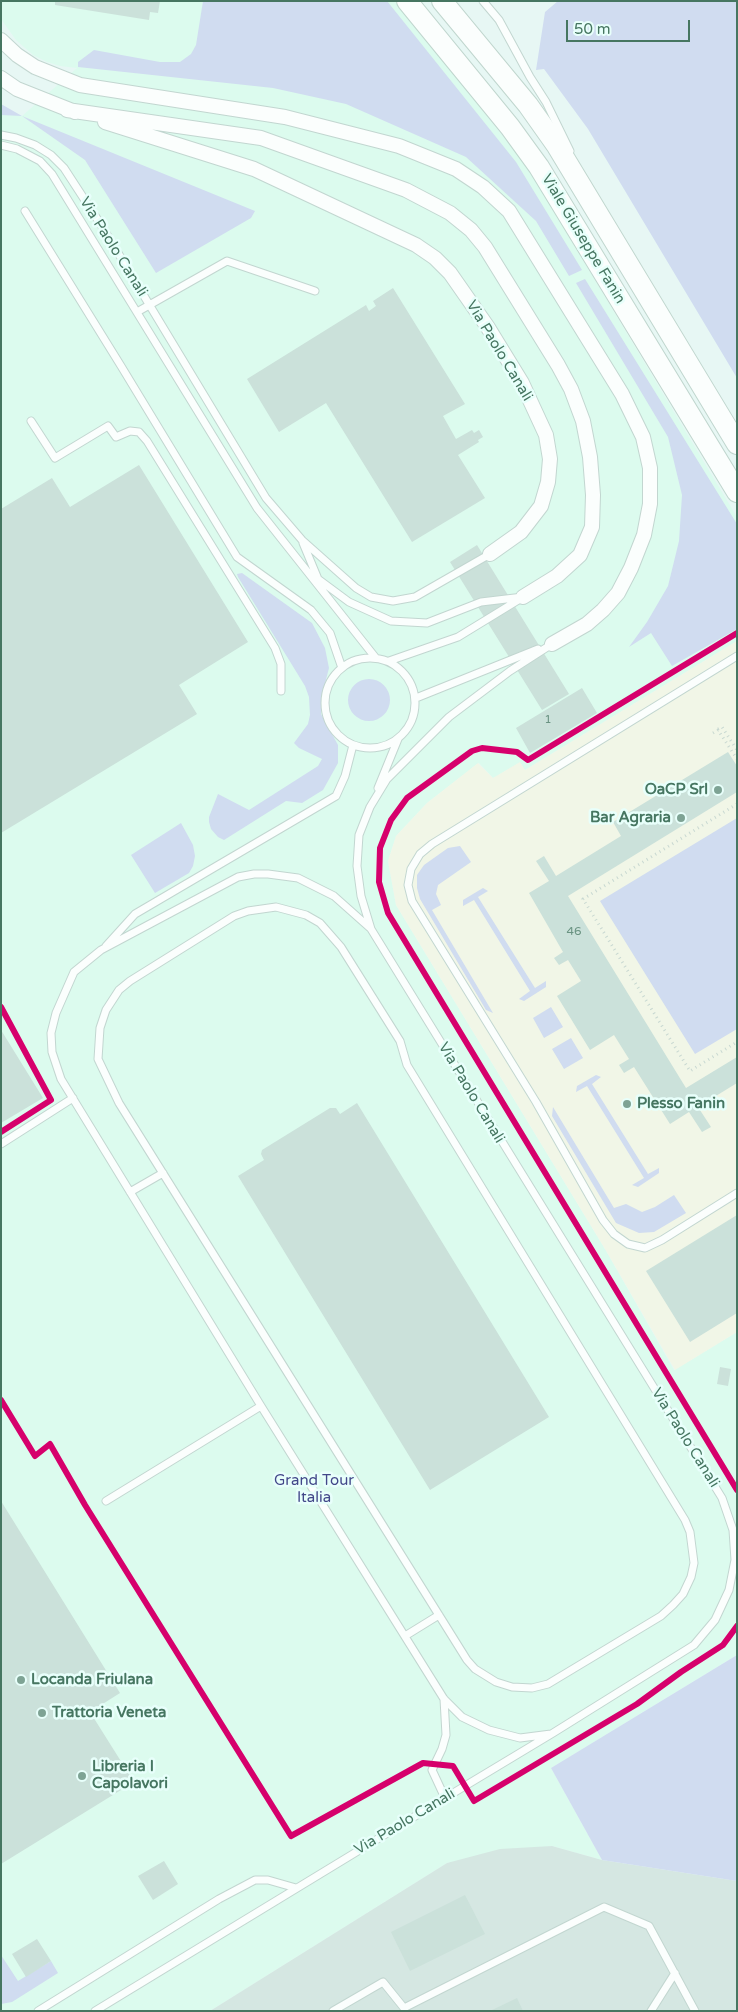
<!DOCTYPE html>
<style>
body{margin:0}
#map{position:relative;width:738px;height:2012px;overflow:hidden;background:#e7f7f4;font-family:"Varela Round",sans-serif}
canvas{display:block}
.frame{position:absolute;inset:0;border:2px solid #467661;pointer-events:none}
.scale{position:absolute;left:566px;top:20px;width:124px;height:22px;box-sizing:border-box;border:2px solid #467661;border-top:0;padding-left:6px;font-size:15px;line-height:18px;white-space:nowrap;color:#467661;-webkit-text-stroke:4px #e8fffb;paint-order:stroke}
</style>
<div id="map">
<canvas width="738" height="2012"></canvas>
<div class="frame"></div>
<div class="scale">50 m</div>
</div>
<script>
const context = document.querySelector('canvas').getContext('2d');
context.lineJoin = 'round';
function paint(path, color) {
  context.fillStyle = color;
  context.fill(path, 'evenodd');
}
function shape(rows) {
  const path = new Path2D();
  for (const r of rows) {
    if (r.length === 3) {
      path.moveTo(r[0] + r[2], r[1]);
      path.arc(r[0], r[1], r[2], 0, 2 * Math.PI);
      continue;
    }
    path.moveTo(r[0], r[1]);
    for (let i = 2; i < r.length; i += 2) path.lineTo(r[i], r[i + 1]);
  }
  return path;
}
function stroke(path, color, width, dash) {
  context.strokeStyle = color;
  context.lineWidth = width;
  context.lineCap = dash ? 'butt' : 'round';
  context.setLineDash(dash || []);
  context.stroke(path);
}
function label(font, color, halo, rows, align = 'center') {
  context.font = font + ' "Varela Round",sans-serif';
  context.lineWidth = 5;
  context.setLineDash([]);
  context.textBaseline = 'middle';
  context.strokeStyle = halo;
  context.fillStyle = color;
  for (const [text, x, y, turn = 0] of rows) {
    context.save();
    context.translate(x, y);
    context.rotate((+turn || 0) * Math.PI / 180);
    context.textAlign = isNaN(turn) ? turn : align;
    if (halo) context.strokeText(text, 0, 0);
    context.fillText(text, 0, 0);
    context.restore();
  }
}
const commercial = shape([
 [1,1,203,1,202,6,204,1,395,1,526,165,737,517,737,641,525,770,520,763,493,778,479,763,427,803,396,836,388,861,396,905,605,1249,674,1370,737,1332,737,1655,551,1768,602,1860,552,1846,447,1863,210,2011,1,2011,1,107,22,116,77,68,60,66,47,62,33,55,16,40,1,19]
]);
const industrial = shape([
 [552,1846,602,1860,737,1881,737,2011,210,2011,447,1863,500,1849]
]);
const education = shape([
 [737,641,737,1332,675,1370,605,1249,396,905,388,861,396,836,427,803,478,763,493,778,520,762,525,770]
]);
const green = shape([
 [203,1,387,1,516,162,582,270,569,276,536,221,466,157,346,104,273,88,78,67,78,62,94,50,160,62,180,62,191,54,196,45],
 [558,1,737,1,737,378,588,129,544,69,536,70,545,12],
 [1,104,22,116,255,211,251,218,156,273,85,160,22,116,1,115],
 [585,279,737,524,737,629,672,666,651,633,629,647,647,622,668,586,679,541,682,495,668,437,576,283],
 [242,573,312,623,325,648,329,668,321,699,321,714,338,745,338,763,323,790,302,803,286,801,224,840,218,837,211,829,209,822,209,817,218,794,249,810,318,766,322,759,299,748,294,743,308,724,310,715,309,697,305,686,238,577,237,574],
 [369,700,21],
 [737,818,737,1029,695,1054,600,901],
 [181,823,193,845,195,856,193,866,189,873,155,893,131,855],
 [460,846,471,862,438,885,436,894,441,905,432,910,493,1013,486,1010,420,899,417,888,417,875,424,865,448,848],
 [483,888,488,891,478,897,535,988,546,981,546,987,524,1001,519,999,530,991,474,900,463,906,463,900],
 [551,1007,563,1027,544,1038,533,1018],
 [571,1038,583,1058,564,1069,552,1049],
 [596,1075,601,1077,592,1084,648,1174,659,1168,659,1173,638,1187,632,1185,644,1178,587,1086,576,1092,577,1086],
 [553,1107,614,1208,626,1204,642,1212,655,1207,674,1195,686,1213,654,1232,639,1233,616,1223,552,1116],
 [737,1655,737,1881,602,1860,551,1768],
 [1,1955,18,1981,51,1961,58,1973,12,2002,1,2004]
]);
const building = shape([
 [55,1,160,1,158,13,150,12,149,20,55,5],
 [393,288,465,404,443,416,456,439,472,430,474,433,479,430,483,437,478,440,479,442,458,455,485,498,412,542,326,403,279,432,247,379,366,305,369,311,376,306,373,301],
 [139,465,248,642,179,685,197,714,1,833,1,509,52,478,70,507],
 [477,545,569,694,542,710,450,562],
 [582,688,597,713,530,753,516,728],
 [728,752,737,766,737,792,568,896,686,1088,737,1057,737,1083,698,1107,711,1127,702,1132,689,1112,670,1124,634,1067,624,1073,619,1065,629,1059,614,1035,590,1050,557,996,581,981,568,960,559,965,554,958,563,952,529,893,549,881,536,861,544,856,556,876,621,836,613,822],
 [1,1030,43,1098,1,1123],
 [357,1103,549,1417,430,1490,238,1176,264,1160,261,1154,262,1150,330,1108,336,1108,340,1114],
 [737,1215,737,1313,690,1342,646,1271],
 [720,1367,731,1369,728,1386,717,1384],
 [1,1501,120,1693,90,1712,134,1782,1,1864],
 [164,1861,178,1884,153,1900,138,1876],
 [465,1895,485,1934,410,1971,391,1932],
 [37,1939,51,1961,26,1977,12,1954],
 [517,1998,523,2011,490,2011]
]);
const path = shape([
 [718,729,722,727,737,750],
 [713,733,718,730,737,759],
 [737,804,583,899,690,1071,737,1042]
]);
const service = shape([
 [483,1,499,20,530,77,546,102,570,151],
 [1,135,16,138,35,145,51,155,64,168,103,228,266,498,302,540,356,588,371,597,393,601,415,597,490,554],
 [1,145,17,149,40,161,52,174,257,508,375,657],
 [25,211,121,366,237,557,311,610,330,633,342,668],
 [137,312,227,261,315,291],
 [31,421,55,458,108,426,116,437,130,431,139,432,147,441,275,648,281,664,281,691],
 [303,543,318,579,349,602,391,621,427,623,481,602,523,597],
 [737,656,432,844,420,854,411,869,408,885,412,901,536,1102,603,1220,614,1234,628,1244,645,1248,662,1240,737,1193],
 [370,703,45],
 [389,661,458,637,520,599],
 [416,698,538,649],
 [378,788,398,739],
 [276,907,306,915,320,923,341,947,400,1041,407,1065,685,1520,690,1532,694,1563,691,1577,683,1594,673,1605,661,1616,548,1684,532,1688,512,1687,496,1682,475,1669,467,1660,119,1103,98,1059,100,1028,106,1010,119,990,130,981,234,916,248,911,276,907],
 [370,928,334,896,298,878,268,874,254,874,238,877,101,950,74,972,56,1013,51,1033,52,1052,61,1079,261,1406,444,1699,462,1717,489,1730,520,1738,551,1734],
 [106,946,135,914,336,796,345,776,353,745],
 [1,1144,73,1098],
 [130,1192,163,1173],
 [106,1501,261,1406],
 [405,1636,439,1615],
 [444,1699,446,1735,442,1749,432,1770,445,1798],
 [38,2011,219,1899,255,1880,268,1880,296,1888],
 [95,2011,445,1798,553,1733,694,1645,715,1620,729,1590,735,1560,733,1530,722,1498,371,929,361,896,357,866,359,835,370,807,387,779,449,717,510,671,552,644],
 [333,2011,383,1982,404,2008,604,1907,649,1926,695,2011],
 [651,2011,675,1973]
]);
const minor = shape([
 [1,40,17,55,35,67,80,85,285,117,399,146,456,169,483,187,509,211,622,394,643,437,650,468,650,504,644,535,631,568,618,593,603,610,587,624,552,644],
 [1,78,17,89,75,112],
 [67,110,261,138,406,190,450,213,471,230,485,247,558,365,571,389,583,421,590,457,593,495,592,527,580,555,557,576,523,597],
 [105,122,254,169,416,245,435,258,450,273,487,326,522,383,546,435,550,459,548,482,541,506,521,532,490,554]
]);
const secondary = shape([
 [407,1,510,127,539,167,737,492],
 [442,1,528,105,557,146,737,444]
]);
const cycleway = shape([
 [737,633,528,760,517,752,482,748,472,751,407,798,391,820,380,848,379,882,388,913,737,1490],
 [1,1007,51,1100,1,1132],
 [1,1400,35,1456,50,1444,85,1505,291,1836,423,1763,453,1766,474,1801,637,1704,681,1672,723,1645,737,1626]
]);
const markers = [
 [718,790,5,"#7ea394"],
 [681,818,5,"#7ea394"],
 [627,1104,5,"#7ea394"],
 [21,1680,5,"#7ea394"],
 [42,1713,5,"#7ea394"],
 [82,1776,5,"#7ea394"]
];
const numberNames = [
 ["1",548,720],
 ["46",574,932]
];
const streetNames = [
 ["Viale Giuseppe Fanin",583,239,59],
 ["Via Paolo Canali",113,247,58],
 ["Via Paolo Canali",499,351,59],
 ["Via Paolo Canali",471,1093,59],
 ["Via Paolo Canali",685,1438,58],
 ["Via Paolo Canali",405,1822,-31]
];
const poiNames = [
 ["OaCP Srl",708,790,"right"],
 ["Bar Agraria",671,818,"right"],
 ["Plesso Fanin",637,1104],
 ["Locanda Friulana",31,1680],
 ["Trattoria Veneta",52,1713],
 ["Libreria I",92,1767],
 ["Capolavori",92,1784]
];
const parkNames = [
 ["Grand Tour",314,1481],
 ["Italia",314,1498]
];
paint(commercial, '#dcfbee');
paint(industrial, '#d5e7e2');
paint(education, '#f1f6e7');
paint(green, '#d0dcf0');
paint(building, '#cbe1da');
stroke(service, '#c2d6d0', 9);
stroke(minor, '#c2d6d0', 16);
stroke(secondary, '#c0d6ce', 22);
stroke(path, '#c8d8d1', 3, [1, 4]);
stroke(service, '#fbfefd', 7);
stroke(minor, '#fbfefd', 14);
stroke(secondary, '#fbfefd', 20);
stroke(cycleway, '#d6006c', 6);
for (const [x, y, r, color] of markers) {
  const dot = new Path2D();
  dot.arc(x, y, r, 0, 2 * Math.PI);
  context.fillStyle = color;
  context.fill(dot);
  stroke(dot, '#e8fffb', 2);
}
label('12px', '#6a9382', null, numberNames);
label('15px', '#467661', '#e8fffb', streetNames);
label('bold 15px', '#467661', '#e8fffb', poiNames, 'left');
label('15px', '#424789', '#e8fffb', parkNames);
</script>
